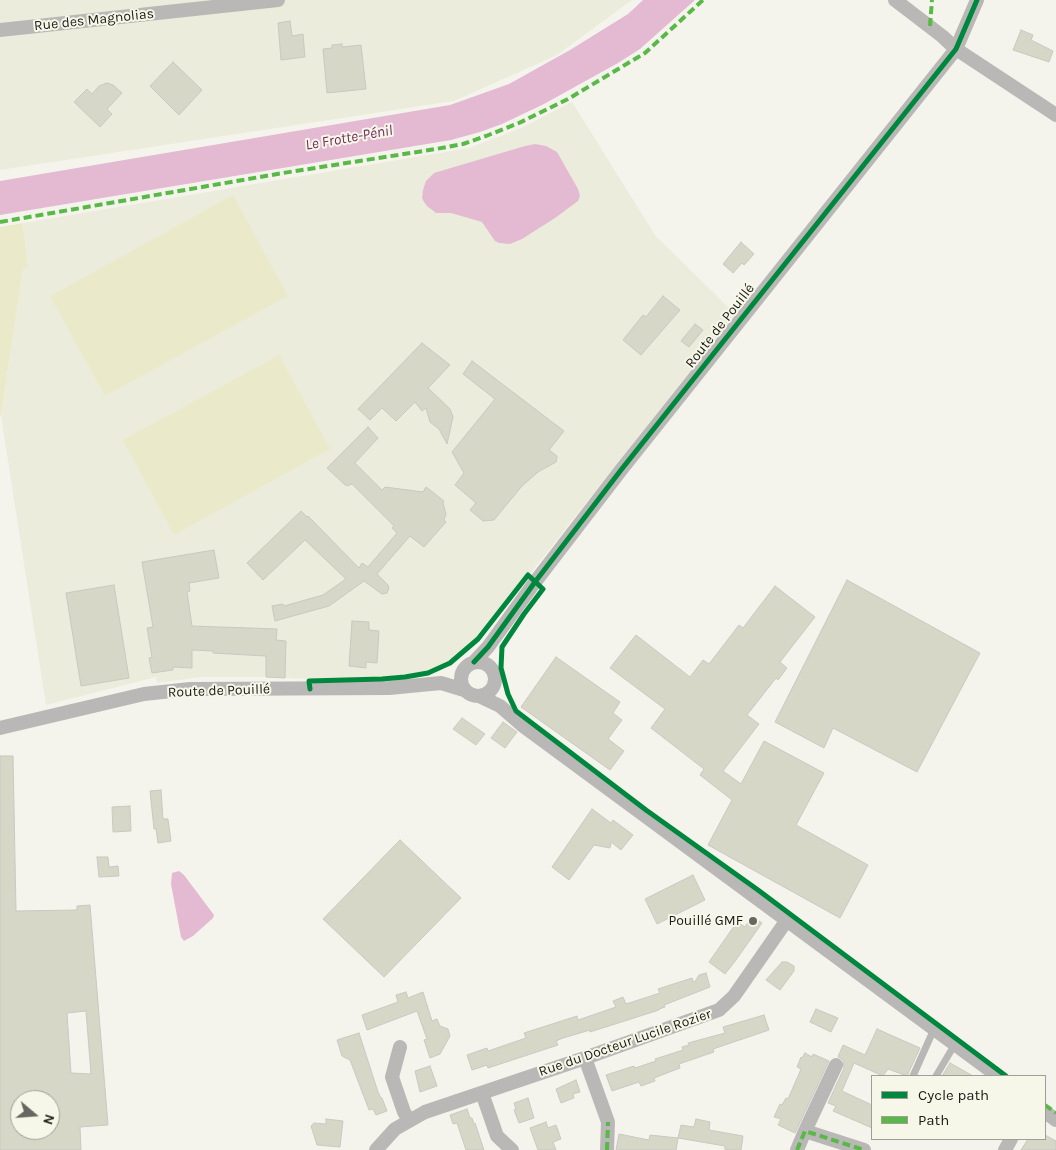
<!DOCTYPE html>
<meta charset="utf-8">
<style>
body{margin:0}
#map{position:relative;width:1056px;height:1150px;overflow:hidden;background:#f4f4ec;font-family:Karla,sans-serif}
canvas{display:block}
.legend{position:absolute;left:871px;top:1075px;width:175px;height:65px;box-sizing:border-box;background:#f7f7e9;border:1px solid #9f9f95;margin:0;padding:6px 9px;list-style:none;font-size:15px;color:#1b1b16}
.legend li{display:flex;align-items:center;gap:10px;height:25px}
.legend b{width:25px;border:1px solid #9f9f95}
.north{position:absolute;left:10px;top:1090px;width:50px;height:50px;box-sizing:border-box;background:#f7f7e9;border:1px solid #9f9f95;border-radius:50%;rotate:108deg;font-size:14px;font-weight:700;line-height:20px;text-align:center;color:#1b1b16}
.north::after{content:'';display:block;margin:auto;width:18px;height:22px;background:#676761;clip-path:polygon(50% 0,100% 100%,50% 72%,0 100%)}
</style>
<div id="map">
<canvas width="1056" height="1150"></canvas>
<ul class="legend">
<li><b style="height:6px;background:#00873e"></b>Cycle path</li>
<li><b style="height:6px;background:#58b947"></b>Path</li>
</ul>
<div class="north">N</div>
</div>
<script>
const context = document.querySelector('canvas').getContext('2d');
context.lineJoin = 'round';
function paint(path, color) {
  context.fillStyle = color;
  context.fill(path, 'evenodd');
}
function shape(rows) {
  const path = new Path2D();
  for (const r of rows) {
    if (r.length === 3) {
      path.moveTo(r[0] + r[2], r[1]);
      path.arc(r[0], r[1], r[2], 0, 2 * Math.PI);
      continue;
    }
    path.moveTo(r[0], r[1]);
    for (let i = 2; i < r.length; i += 2) path.lineTo(r[i], r[i + 1]);
  }
  return path;
}
function stroke(path, color, width, dash) {
  context.strokeStyle = color;
  context.lineWidth = width;
  context.lineCap = dash ? 'butt' : 'round';
  context.setLineDash(dash || []);
  context.stroke(path);
}
function label(font, color, halo, rows, align = 'center') {
  context.font = font + ' Karla,sans-serif';
  context.lineWidth = 4;
  context.setLineDash([]);
  context.textBaseline = 'middle';
  context.strokeStyle = halo;
  context.fillStyle = color;
  for (const [text, x, y, turn = 0] of rows) {
    context.save();
    context.translate(x, y);
    context.rotate((+turn || 0) * Math.PI / 180);
    context.textAlign = isNaN(turn) ? turn : align;
    if (halo) context.strokeText(text, 0, 0);
    context.fillText(text, 0, 0);
    context.restore();
  }
}
const built = shape([
 [0,0,632,0,557,55,454,101,0,170],
 [572,102,655,235,735,314,473,646,456,658,415,677,331,680,266,677,202,677,157,683,156,677,46,705,1,416,23,268,28,267,23,223,469,148,521,128]
]);
const green = shape([
 [233,195,288,296,105,396,50,296],
 [23,223,28,268,23,269,1,416,0,416,0,227],
 [279,355,330,449,174,535,123,440]
]);
const water = shape([
 [643,0,695,0,640,49,618,63,544,104,502,124,480,132,451,140,0,215,0,181,450,105,509,84,570,50,628,14],
 [535,144,546,146,557,152,578,189,580,196,578,201,555,218,522,239,510,244,499,243,495,241,482,222,451,213,436,213,427,206,424,202,422,198,423,190,426,181,434,173,525,146],
 [179,871,184,875,214,915,213,918,193,936,184,941,181,937,171,884,172,873]
]);
const building = shape([
 [290,21,292,36,303,34,305,57,281,60,278,23,290,21],
 [1021,30,1033,35,1031,40,1053,51,1049,62,1013,50,1021,30],
 [342,44,342,47,361,45,366,89,327,93,323,49,332,48,332,45,342,44],
 [173,62,202,90,179,115,150,86,173,62],
 [107,83,113,85,122,93,107,109,112,114,100,127,74,102,87,89,92,94,99,86,107,83],
 [741,242,754,254,744,265,742,263,733,273,723,264,741,242],
 [663,296,680,310,641,355,623,340,643,315,646,317,663,296],
 [695,324,703,330,689,347,681,341,695,324],
 [422,343,450,365,428,388,450,409,453,417,447,444,439,429,430,422,426,408,422,411,415,402,396,421,382,408,370,420,358,409,422,343],
 [472,361,564,431,549,450,557,456,556,462,538,472,522,486,494,520,483,521,470,510,476,503,455,485,464,473,452,452,495,399,463,374,472,361],
 [368,427,378,438,355,463,382,490,385,487,423,492,426,487,444,501,443,503,446,514,444,520,446,522,424,547,410,536,377,574,388,585,389,588,387,593,382,594,364,581,329,606,275,621,272,606,283,604,284,606,323,595,346,579,305,540,263,580,247,563,301,511,307,517,308,516,359,568,362,563,368,567,397,533,392,528,394,526,352,484,347,486,344,484,327,468,368,427],
 [214,550,219,578,189,583,190,591,187,592,192,626,277,629,276,640,286,641,285,678,266,677,266,656,213,653,213,651,192,650,192,668,173,667,173,670,152,673,149,658,152,657,147,628,153,627,142,562,214,550],
 [847,580,980,653,917,772,833,728,824,748,775,722,847,580],
 [114,585,129,678,81,686,66,593,114,585],
 [775,586,815,617,780,662,787,668,778,680,776,678,747,715,759,724,723,771,741,784,764,741,824,773,796,825,868,865,840,918,708,845,732,800,700,775,704,769,651,728,665,709,610,668,636,635,690,677,703,660,709,664,739,625,743,628,775,586],
 [352,621,369,622,369,630,379,631,377,663,366,662,366,668,349,666,352,621],
 [556,657,620,702,613,713,622,720,608,739,624,751,610,770,521,707,556,657],
 [462,718,485,734,476,745,453,729,462,718],
 [503,722,517,732,505,748,491,738,503,722],
 [0,756,13,756,16,911,77,910,77,906,90,905,108,1125,80,1127,81,1150,0,1150,0,756],
 [86,1011,91,1074,71,1073,67,1013,86,1011],
 [20,1100,50,1100,50,1130,20,1130,20,1100],
 [161,790,163,819,168,819,171,841,158,843,156,829,154,829,150,791,161,790],
 [130,806,131,831,113,832,112,807,130,806],
 [592,809,611,823,613,820,633,835,621,850,611,842,610,848,594,845,569,880,552,867,592,809],
 [400,840,461,898,384,977,323,919,400,840],
 [97,857,108,857,109,867,118,866,119,876,99,877,97,857],
 [693,875,705,900,657,924,645,899,693,875],
 [752,916,762,923,736,960,725,974,709,962,737,922,745,927,752,916],
 [782,962,787,962,794,966,794,971,780,990,766,980,782,962],
 [706,973,710,987,664,1005,665,1007,659,1009,659,1010,590,1032,590,1030,563,1038,556,1041,558,1045,488,1068,487,1065,472,1070,467,1055,487,1048,488,1051,526,1038,524,1033,577,1016,578,1020,616,1007,613,1001,623,997,626,1004,660,993,658,989,692,978,694,983,699,975,706,973],
 [406,992,408,998,423,992,432,1021,437,1019,440,1026,448,1029,450,1036,440,1054,430,1058,424,1040,427,1039,417,1011,367,1030,362,1015,398,1002,396,995,406,992],
 [816,1009,838,1018,831,1032,810,1022,816,1009],
 [764,1015,769,1030,713,1049,714,1052,679,1064,680,1068,654,1078,655,1081,641,1086,639,1082,612,1091,606,1075,634,1066,635,1068,656,1061,655,1059,683,1050,682,1047,689,1045,688,1043,725,1033,723,1027,764,1015],
 [877,1029,920,1048,907,1076,888,1069,883,1076,854,1063,842,1091,872,1105,872,1128,833,1111,836,1106,828,1103,844,1068,843,1060,838,1057,843,1045,865,1055,877,1029],
 [359,1033,378,1092,381,1098,382,1098,387,1111,376,1115,373,1109,369,1110,350,1060,342,1056,337,1040,359,1033],
 [805,1053,812,1057,813,1054,829,1061,795,1133,778,1125,781,1119,774,1117,780,1104,782,1105,786,1098,788,1099,801,1069,797,1067,801,1057,802,1058,805,1053],
 [950,1063,973,1076,942,1076,950,1063],
 [430,1066,437,1086,420,1092,415,1071,430,1066],
 [576,1080,580,1092,573,1094,574,1098,561,1103,556,1089,576,1080],
 [528,1098,534,1118,519,1123,514,1110,516,1109,514,1103,528,1098],
 [467,1109,470,1118,472,1118,474,1124,475,1123,484,1150,466,1150,457,1123,453,1124,450,1115,467,1109],
 [326,1119,343,1121,340,1147,317,1145,311,1126,314,1123,326,1124,326,1119],
 [696,1119,710,1122,709,1130,743,1136,741,1150,725,1150,725,1146,678,1138,676,1150,616,1150,619,1134,649,1140,650,1135,678,1138,681,1125,694,1127,696,1119],
 [546,1122,548,1128,556,1125,561,1139,553,1142,556,1150,538,1150,530,1128,546,1122],
 [1045,1135,1056,1141,1056,1150,1021,1150,1028,1139,1045,1139,1045,1135]
]);
const service = shape([
 [913,1076,934,1029],
 [936,1076,955,1044]
]);
const minor = shape([
 [895,0,942,36,956,49,1056,115],
 [0,30,278,0],
 [478,679,17],
 [474,662,488,647,535,582,621,470,956,49,977,0],
 [479,696,500,706,522,725,998,1076],
 [0,728,144,694,190,689,389,688,441,683,464,690],
 [400,1047,392,1077,404,1112,409,1120],
 [585,1058,608,1122,607,1150],
 [482,1093,497,1136,512,1150],
 [1045,1112,1056,1120],
 [805,1131,836,1065],
 [376,1150,395,1129,425,1112,585,1058,719,1010,734,996,787,920],
 [797,1150,805,1131,864,1150],
 [1005,1150,1011,1139]
]);
const quiet = shape([
 [930,26,932,0],
 [0,222,283,173,436,149,463,144,486,136,519,123,568,99,645,53,703,0],
 [1045,1105,1056,1113],
 [607,1150,608,1122],
 [797,1150,805,1131,864,1150]
]);
const cycleway = shape([
 [474,662,488,647,535,582,621,470,956,49,977,0],
 [310,689,309,681,382,679,405,677,428,673,450,663,478,639,528,575,543,589,524,614,502,647,501,668,508,694,516,711,646,810,758,890,1006,1076]
]);
const markers = [
 [753,921,5,"#676761"]
];
const streetNames = [
 ["Rue des Magnolias",94,20,-6],
 ["Route de Pouillé",720,326,-52],
 ["Route de Pouillé",219,691,-2],
 ["Rue du Docteur Lucile Rozier",625,1043,-19]
];
const poiNames = [
 ["Pouillé GMF",743,921]
];
const waterNames = [
 ["Le Frotte-Pénil",349,138,-10]
];
paint(built, '#ececdc');
paint(green, '#eaeacb');
paint(water, '#e3bad2');
paint(building, '#d6d7c7');
stroke(building, '#c8c9c2', 1);
stroke(service, '#b9b8b6', 7);
stroke(minor, '#b9b8b6', 14);
stroke(quiet, '#58b947', 4, [8, 4]);
stroke(cycleway, '#00873e', 5);
for (const [x, y, r, color] of markers) {
  const dot = new Path2D();
  dot.arc(x, y, r, 0, 2 * Math.PI);
  context.fillStyle = color;
  context.fill(dot);
  stroke(dot, '#f7f7e9', 2);
}
label('14px', '#1b1b16', '#f7f7e9', streetNames);
label('14px', '#1b1b16', '#f7f7e9', poiNames, 'right');
label('italic 15px', '#712c5c', '#f7f7e9', waterNames);
</script>
